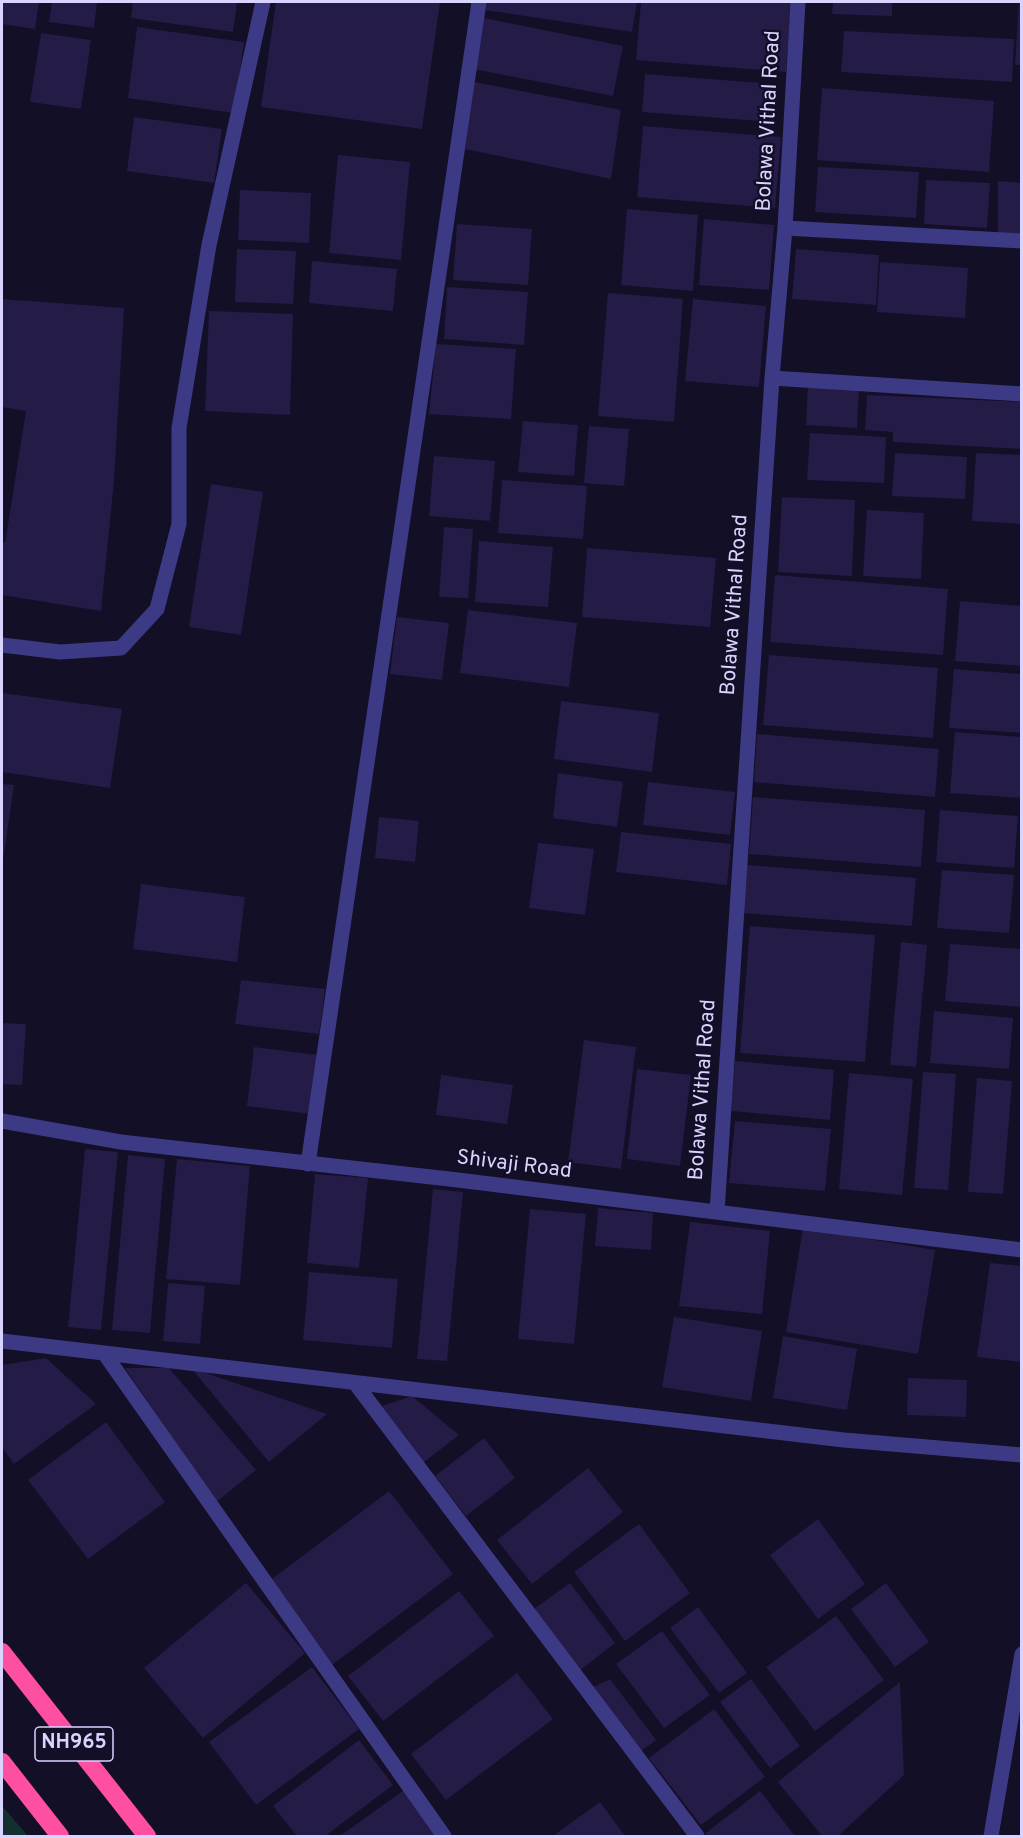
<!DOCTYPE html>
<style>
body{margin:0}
#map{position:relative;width:1023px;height:1838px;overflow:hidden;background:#130f26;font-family:Overpass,sans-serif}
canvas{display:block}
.frame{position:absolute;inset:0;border:3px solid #d9d4ff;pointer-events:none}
</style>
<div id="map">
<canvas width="1023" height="1838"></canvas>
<div class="frame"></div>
</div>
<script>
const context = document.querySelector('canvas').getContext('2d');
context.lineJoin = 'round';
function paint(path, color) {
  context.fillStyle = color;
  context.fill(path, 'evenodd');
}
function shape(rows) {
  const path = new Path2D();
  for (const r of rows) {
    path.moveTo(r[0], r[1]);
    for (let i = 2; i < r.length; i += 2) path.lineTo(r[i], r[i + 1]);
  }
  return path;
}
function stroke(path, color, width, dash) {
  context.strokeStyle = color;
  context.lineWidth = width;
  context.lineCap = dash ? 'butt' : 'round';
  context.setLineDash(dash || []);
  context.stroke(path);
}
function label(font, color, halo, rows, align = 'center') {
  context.font = font + ' Overpass,sans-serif';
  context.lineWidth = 5;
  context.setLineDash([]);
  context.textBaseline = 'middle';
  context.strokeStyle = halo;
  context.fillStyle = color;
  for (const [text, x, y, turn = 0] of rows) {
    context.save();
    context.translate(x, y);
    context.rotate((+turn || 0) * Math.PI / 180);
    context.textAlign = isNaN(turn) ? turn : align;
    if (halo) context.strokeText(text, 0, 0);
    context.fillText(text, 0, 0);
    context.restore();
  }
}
const green = shape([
 [2,1806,28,1836,2,1836]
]);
const building = shape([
 [2,2,39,2,35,29,2,24],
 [52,2,97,2,94,28,49,22],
 [133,2,237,2,233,32,131,18],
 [276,2,440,2,422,129,261,107],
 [486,2,637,2,632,32,485,10],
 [641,2,791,2,786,72,636,60],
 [833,2,892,2,892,16,832,14],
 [1019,2,1022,2,1022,65,1015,65],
 [484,18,623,46,613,96,473,69],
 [137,27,244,42,234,113,128,98],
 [844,31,1014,39,1012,82,841,72],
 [41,33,91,40,81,109,30,102],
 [645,74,775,84,773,122,642,112],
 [474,82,621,110,611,179,465,149],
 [822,88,994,101,989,172,817,160],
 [134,117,222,129,214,183,127,171],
 [643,126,781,137,775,208,637,197],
 [338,155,410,162,401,260,329,253],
 [818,167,919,172,916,218,815,212],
 [926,180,990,183,987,228,924,224],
 [998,181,1022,183,1022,235,998,234],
 [240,190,311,193,309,243,238,240],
 [627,209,698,215,693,291,621,285],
 [704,219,774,225,769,290,699,285],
 [457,224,532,229,528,285,453,280],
 [237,249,296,251,293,304,235,302],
 [796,249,879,255,876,305,792,299],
 [312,261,397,269,393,311,309,303],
 [880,262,968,268,965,318,877,312],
 [447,287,528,292,524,345,444,339],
 [608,293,683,299,674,422,598,416],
 [2,299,124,308,114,481,101,611,2,595,2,542,5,543,26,411,2,407],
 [693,299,766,306,759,387,685,381],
 [209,311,293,314,290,415,205,411],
 [436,344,516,349,511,419,429,414],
 [808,384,859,387,857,428,806,425],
 [867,395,1022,402,1022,449,893,442,893,432,865,430],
 [523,421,578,425,574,476,518,472],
 [589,426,629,429,624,486,584,483],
 [810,433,886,437,884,483,807,480],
 [895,453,967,457,965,499,892,496],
 [976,453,1022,455,1022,524,972,521],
 [434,456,495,461,490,521,429,516],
 [502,480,587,486,583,539,498,533],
 [211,484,263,492,241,635,189,627],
 [782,497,855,500,852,576,778,572],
 [867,510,924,513,921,579,863,576],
 [444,527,473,529,468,598,439,597],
 [479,541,553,547,548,607,475,602],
 [587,548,716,558,710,627,582,617],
 [775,575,948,589,943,655,770,642],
 [960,601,1022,606,1022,666,955,661],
 [468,610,577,623,569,687,460,673],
 [397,617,449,623,442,680,390,674],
 [769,655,938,668,933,738,763,725],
 [954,669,1022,674,1022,733,949,728],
 [2,693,122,709,110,788,2,772],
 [561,701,659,713,652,772,554,759],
 [955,732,1022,737,1022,798,950,793],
 [757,734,939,749,935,797,754,782],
 [558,773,623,782,617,827,553,818],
 [648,782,735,792,730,835,643,825],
 [2,784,14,785,3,861,2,861],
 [753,797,925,810,921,867,749,854],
 [940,810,1018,816,1014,868,936,862],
 [379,817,419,821,415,862,375,858],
 [621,832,731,844,727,885,616,872],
 [538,843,594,849,585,915,529,908],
 [747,865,916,878,912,926,743,913],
 [942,870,1014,875,1009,933,937,928],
 [141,884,245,897,237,962,133,949],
 [750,926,875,935,865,1062,740,1053],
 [901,942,927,945,916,1067,890,1065],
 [950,944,1022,949,1022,1007,945,1001],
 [241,980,325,989,319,1034,235,1024],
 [934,1011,1013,1018,1009,1069,930,1063],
 [2,1023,26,1024,22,1085,2,1084],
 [584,1040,636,1047,621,1169,568,1162],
 [254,1047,318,1055,311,1114,247,1106],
 [735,1061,834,1070,830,1120,731,1111],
 [637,1069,691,1075,680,1166,627,1159],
 [923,1072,956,1074,948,1190,914,1188],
 [849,1073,913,1079,902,1195,839,1189],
 [441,1075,513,1085,507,1124,436,1115],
 [977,1078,1012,1081,1003,1194,968,1192],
 [735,1121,831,1129,825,1191,729,1183],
 [85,1149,118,1152,101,1330,68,1327],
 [128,1155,165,1159,150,1333,112,1330],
 [177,1159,250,1166,240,1285,166,1279],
 [315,1174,368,1178,359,1268,307,1263],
 [433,1189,463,1192,447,1361,417,1359],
 [598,1208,653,1213,651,1250,595,1246],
 [530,1209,586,1214,574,1344,518,1339],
 [690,1222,770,1231,762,1314,679,1306],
 [803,1228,935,1250,918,1354,786,1332],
 [990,1263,1022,1266,1022,1362,977,1357],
 [309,1272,398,1279,392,1348,303,1340],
 [168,1283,205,1286,200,1344,163,1341],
 [674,1317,762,1331,751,1401,662,1387],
 [783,1336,857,1349,847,1410,773,1398],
 [46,1358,96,1404,14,1464,2,1447,2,1365],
 [125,1368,169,1368,256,1470,216,1502],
 [191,1368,327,1414,269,1462],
 [908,1378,967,1380,966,1417,907,1415],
 [412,1396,459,1435,423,1463,382,1406],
 [106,1422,165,1502,88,1559,28,1480],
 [484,1438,515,1478,466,1516,435,1476],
 [588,1468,623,1512,532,1584,497,1540],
 [389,1491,453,1574,332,1665,268,1582],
 [818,1519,865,1584,818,1619,770,1555],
 [639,1524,690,1593,625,1641,574,1572],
 [246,1583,305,1653,203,1738,144,1668],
 [570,1583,615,1643,579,1671,534,1609],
 [886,1583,929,1642,895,1667,851,1609],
 [459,1591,494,1636,383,1721,348,1676],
 [698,1607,747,1673,719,1693,670,1628],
 [836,1616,884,1680,815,1731,766,1667],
 [662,1631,710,1695,664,1728,616,1664],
 [312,1667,359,1729,256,1805,209,1742],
 [517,1673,553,1719,446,1800,411,1754],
 [610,1679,656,1740,640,1752,591,1688],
 [751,1679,800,1746,770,1768,720,1702],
 [900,1682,904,1775,838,1836,822,1836,778,1782],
 [714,1709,765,1777,701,1825,649,1758],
 [359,1740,393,1785,325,1836,297,1836,273,1806],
 [404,1790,441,1836,340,1836],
 [760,1791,795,1836,709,1836,706,1833],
 [600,1802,625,1836,553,1836]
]);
const minor = shape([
 [785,228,1022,241],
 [772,378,1022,394],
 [2,645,60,652,121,648,157,609,179,524,179,428,209,245,263,2],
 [2,1121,121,1142,458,1180,1022,1250],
 [308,1164,479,2],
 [717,1212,772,378,785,228,798,2],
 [2,1341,844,1440,1022,1455],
 [104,1353,444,1836],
 [355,1383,697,1836],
 [991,1836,1022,1654]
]);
const highway = shape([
 [2,1652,147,1836],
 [2,1762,60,1836]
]);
const shields = [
 [74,1744,78]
];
const shieldNames = [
 ["NH965",74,1744]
];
const streetNames = [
 ["Bolawa Vithal Road",770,121,-87],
 ["Bolawa Vithal Road",736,605,-86],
 ["Bolawa Vithal Road",704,1090,-86],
 ["Shivaji Road",514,1166,7]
];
paint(green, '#12302f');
paint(building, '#241b47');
stroke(minor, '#3d3a85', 15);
stroke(highway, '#ff4fa3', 18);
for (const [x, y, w] of shields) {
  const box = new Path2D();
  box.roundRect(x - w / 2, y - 17, w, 34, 4.5);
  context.fillStyle = '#130f26';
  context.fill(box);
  stroke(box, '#d9d4ff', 1.5);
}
label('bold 20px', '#d9d4ff', null, shieldNames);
label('21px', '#d9d4ff', '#130f26', streetNames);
</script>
